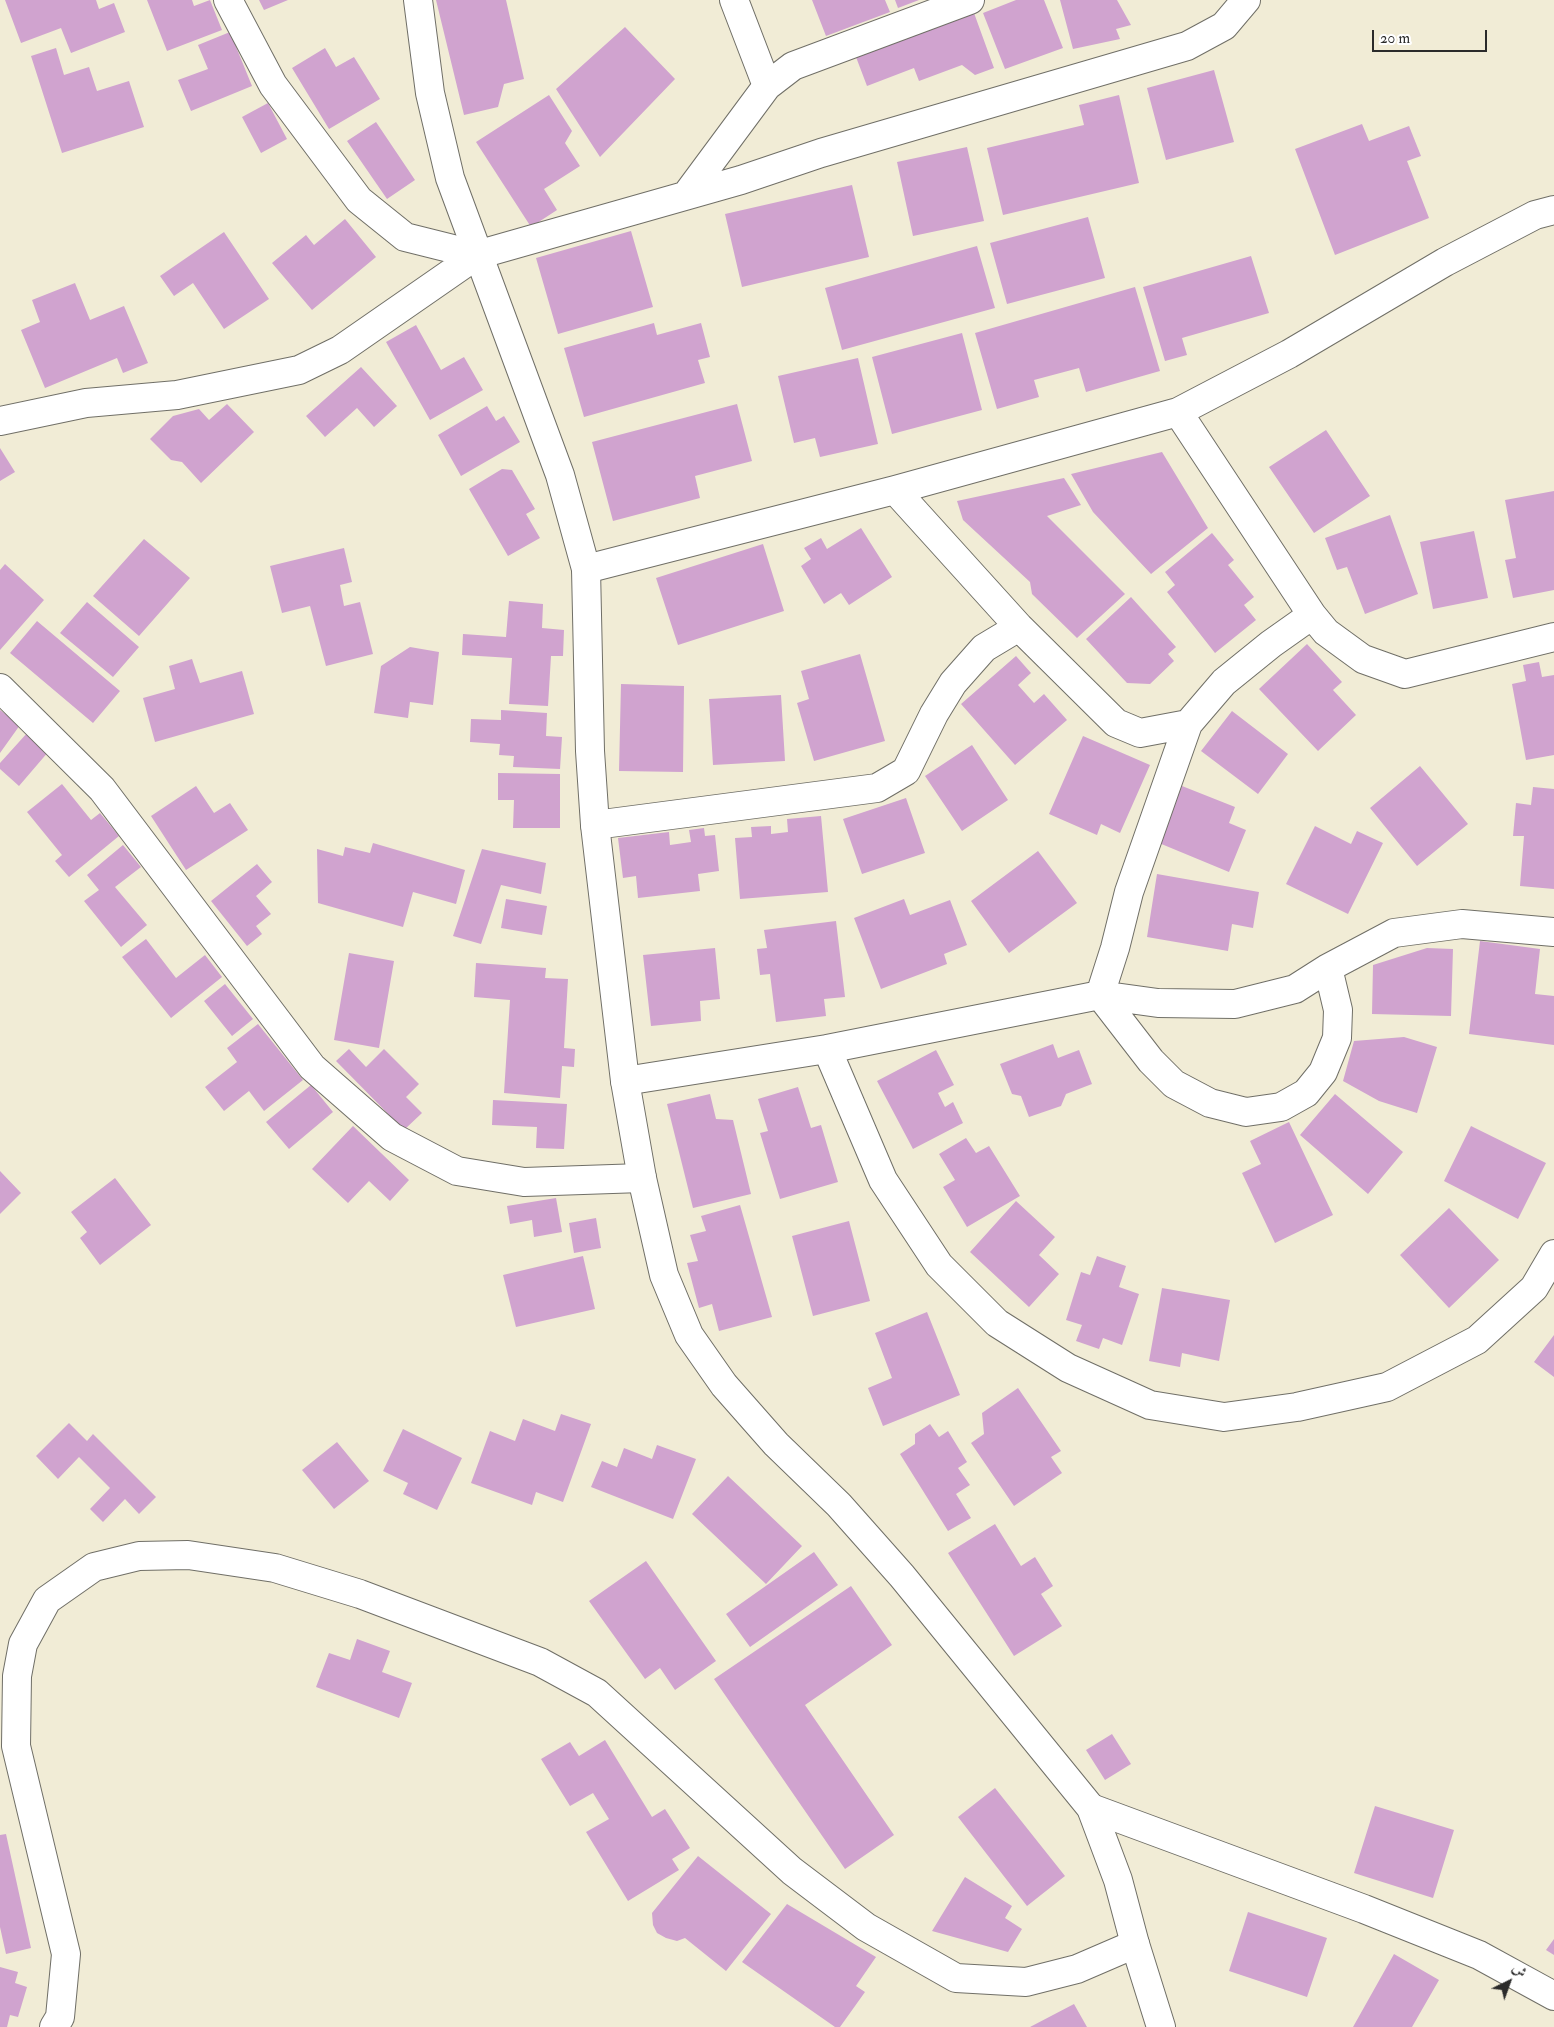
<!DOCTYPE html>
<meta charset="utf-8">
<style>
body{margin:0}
#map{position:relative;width:1554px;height:2027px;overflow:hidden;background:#f1ecd6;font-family:"IM FELL Double Pica",Amiri,serif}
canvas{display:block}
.north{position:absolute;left:1484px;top:1957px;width:50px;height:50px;-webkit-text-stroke:4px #fff;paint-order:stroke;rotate:42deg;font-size:14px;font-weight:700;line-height:20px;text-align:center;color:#2b2b2b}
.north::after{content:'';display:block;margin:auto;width:18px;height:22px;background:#2b2b2b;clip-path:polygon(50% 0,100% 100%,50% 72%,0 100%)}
.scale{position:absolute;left:1372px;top:30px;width:115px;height:22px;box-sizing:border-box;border:2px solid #2b2b2b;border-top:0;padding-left:6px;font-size:15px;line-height:18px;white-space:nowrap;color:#2b2b2b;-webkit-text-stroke:4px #fff;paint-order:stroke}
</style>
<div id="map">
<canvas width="1554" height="2027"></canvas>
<div class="north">ش</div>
<div class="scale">20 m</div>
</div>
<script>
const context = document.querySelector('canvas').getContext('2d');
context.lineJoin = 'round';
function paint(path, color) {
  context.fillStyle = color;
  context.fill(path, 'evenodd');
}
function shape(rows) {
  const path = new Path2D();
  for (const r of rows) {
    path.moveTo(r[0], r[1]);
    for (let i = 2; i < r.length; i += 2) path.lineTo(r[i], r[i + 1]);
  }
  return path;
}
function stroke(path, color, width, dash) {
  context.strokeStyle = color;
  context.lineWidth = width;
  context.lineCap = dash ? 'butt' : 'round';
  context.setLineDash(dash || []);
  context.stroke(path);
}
const building = shape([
 [5,0,96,0,99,9,114,3,125,32,71,53,61,28,21,43],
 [147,0,192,0,194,6,210,0,222,30,167,51],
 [259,0,288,0,264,10],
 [436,0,506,0,524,79,504,84,498,107,464,115],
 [812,0,885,0,890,12,826,36],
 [895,0,919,0,898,8],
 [1016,0,1044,0,1063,48,1005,69,983,13],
 [1060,0,1117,0,1131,25,1116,29,1120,39,1073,49],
 [974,13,994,68,975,75,962,65,919,81,914,68,867,86,856,57],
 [625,27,675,79,600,157,556,89],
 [230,32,252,86,191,111,178,80,208,69,198,45],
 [56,48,64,75,89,67,97,91,129,81,144,127,62,153,31,56],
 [325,48,336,67,354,57,380,99,329,129,292,68],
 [1214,70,1234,142,1166,160,1147,88],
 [549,95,572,131,565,143,580,166,544,189,557,210,531,227,476,142],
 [1119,95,1139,183,1003,215,987,148,1084,125,1079,105],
 [268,103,287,139,261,153,242,117],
 [376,122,415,180,387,199,347,141],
 [1362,124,1369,141,1409,126,1421,156,1407,161,1429,218,1335,255,1295,149],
 [967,147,984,221,913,236,897,162],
 [852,185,869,257,742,287,725,214],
 [1088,217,1105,278,1007,304,990,243],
 [345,219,376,257,312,310,272,263,306,235,314,245],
 [631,231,653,307,558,334,536,258],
 [224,232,269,299,224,329,193,283,174,296,160,276],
 [977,246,995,308,842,350,825,288],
 [1251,256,1269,313,1182,338,1187,355,1165,361,1143,287],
 [75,283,90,320,124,306,148,363,123,373,117,358,45,388,21,330,40,322,32,300],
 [1135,287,1160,371,1086,392,1079,368,1034,380,1039,397,997,409,975,333],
 [654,323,657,335,701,323,710,357,698,360,705,383,584,417,564,348],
 [416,325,441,370,464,357,483,390,430,420,386,342],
 [962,333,982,410,892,434,872,357],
 [858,358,878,444,820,457,815,438,794,443,778,376],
 [361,367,397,406,374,427,357,408,325,437,306,416],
 [227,404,254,432,201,483,182,462,171,460,150,439,173,416,199,409,209,420],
 [737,404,752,461,695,476,700,498,613,521,592,442],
 [487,406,496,421,504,416,520,442,461,476,438,435],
 [1326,430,1370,496,1314,533,1269,467],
 [0,448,15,472,0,481],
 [1162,452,1208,528,1151,574,1093,512,1071,474],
 [502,469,512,470,535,509,526,514,540,538,508,556,469,489],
 [1064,478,1081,505,1047,516,1125,594,1077,638,1032,594,1030,582,963,520,957,501],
 [1554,491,1554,590,1513,598,1505,560,1516,558,1505,500],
 [1390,515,1418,594,1365,614,1347,567,1337,570,1325,538],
 [861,528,892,577,849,605,841,593,824,604,801,566,811,559,804,548,821,538,827,549],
 [1474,531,1488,598,1433,609,1420,542],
 [1212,533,1234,560,1228,565,1254,597,1244,605,1256,620,1215,653,1167,592,1175,585,1165,572],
 [144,539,190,578,139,636,93,596],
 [763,544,784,611,678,645,656,578],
 [344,548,352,582,340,585,344,606,360,602,373,654,326,666,310,606,282,613,270,566],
 [5,564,44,600,0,650,0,570],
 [1131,597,1176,647,1168,654,1174,661,1150,684,1127,683,1086,639],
 [509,601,543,604,542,628,564,630,563,656,551,656,548,706,509,704,512,658,462,655,463,634,506,637],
 [87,602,139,647,113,677,60,633],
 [37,621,120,691,93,723,10,653],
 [1307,644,1342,682,1333,690,1356,715,1318,751,1259,689],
 [410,647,439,652,433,705,410,702,408,718,374,713,381,666],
 [860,654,885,741,814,761,797,703,809,699,801,671],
 [1016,656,1031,673,1018,685,1034,703,1044,694,1067,720,1015,765,961,704],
 [192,659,200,683,242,671,254,714,155,742,143,698,175,689,169,666],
 [1539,662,1542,677,1554,675,1554,755,1526,760,1512,684,1526,681,1523,665],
 [621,684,684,686,683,772,619,771],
 [781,695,785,761,713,765,709,699],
 [0,710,20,725,0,753],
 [501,710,547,713,546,736,562,737,560,769,513,767,514,756,499,755,500,744,470,742,471,719,501,720],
 [1232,711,1288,754,1258,794,1201,751],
 [28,732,49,751,19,786,0,769,0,763],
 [1083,736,1150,765,1120,833,1101,824,1097,835,1049,814],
 [972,745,1008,800,962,831,925,776],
 [1420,766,1468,824,1417,866,1370,808],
 [498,773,560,774,560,828,513,828,514,800,498,800],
 [62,784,91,820,100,813,119,836,69,877,55,861,62,855,27,812],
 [196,786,214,813,230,803,248,830,186,870,151,816],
 [1182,786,1235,807,1229,823,1246,830,1229,872,1159,843],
 [1533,787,1554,789,1554,889,1520,886,1524,836,1513,836,1516,803,1531,805],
 [906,798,925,853,862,874,843,819],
 [821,816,828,892,740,899,735,838,752,837,751,827,771,826,771,834,788,832,787,819],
 [1315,826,1351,844,1357,831,1383,843,1348,914,1286,884],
 [704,828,705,836,715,835,719,871,698,874,700,891,638,898,636,876,623,878,618,838,669,832,670,845,691,842,689,830],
 [373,843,465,870,456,904,413,892,403,927,318,903,317,849,343,856,345,847,370,853],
 [123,845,141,867,115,887,147,925,121,947,84,901,99,890,87,875],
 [482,849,546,863,541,894,501,885,481,944,453,936],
 [1038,851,1077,903,1009,953,971,901],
 [257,864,272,882,256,896,271,914,256,926,262,934,247,946,211,901],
 [1157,874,1259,892,1253,928,1232,924,1228,951,1147,937],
 [506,899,547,906,542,935,501,928],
 [904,899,910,915,950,900,967,945,944,954,947,964,881,989,854,918],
 [836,921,845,997,824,999,826,1016,776,1022,770,974,760,975,757,949,767,948,764,930],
 [146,939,176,978,205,955,222,977,171,1018,122,957],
 [1480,941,1540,949,1535,994,1554,996,1554,1045,1469,1034],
 [715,948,720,999,700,1001,701,1021,651,1026,643,955],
 [1427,948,1453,949,1451,1016,1372,1014,1373,965],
 [349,953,394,961,379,1048,334,1040],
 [476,963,546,968,545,978,568,979,564,1048,575,1049,574,1067,562,1066,560,1098,504,1093,510,1000,474,997],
 [225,984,253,1019,232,1036,204,1001],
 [258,1024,303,1080,264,1111,249,1091,224,1111,205,1087,237,1062,227,1048],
 [1404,1037,1437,1047,1417,1113,1379,1101,1343,1081,1354,1041],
 [1053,1044,1058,1058,1079,1050,1092,1084,1066,1094,1061,1106,1029,1117,1021,1096,1012,1094,1000,1064],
 [349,1049,366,1067,384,1049,419,1084,406,1097,422,1113,404,1130,336,1061],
 [936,1050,954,1085,938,1093,945,1107,953,1102,963,1123,913,1149,877,1081],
 [311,1085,333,1112,289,1149,266,1122],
 [798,1087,811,1128,821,1125,838,1182,780,1199,760,1133,768,1131,758,1099],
 [710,1094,716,1119,733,1120,751,1194,693,1208,667,1104],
 [1335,1094,1403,1152,1368,1194,1300,1135],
 [493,1100,567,1104,564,1149,536,1148,537,1127,492,1125],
 [1289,1122,1333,1215,1275,1243,1242,1173,1261,1164,1250,1141],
 [353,1126,409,1180,390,1201,369,1181,348,1203,312,1169],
 [1471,1126,1546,1163,1518,1219,1444,1181],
 [966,1138,976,1153,989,1146,1020,1196,967,1227,943,1187,955,1180,939,1154],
 [0,1171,21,1193,0,1214],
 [115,1178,151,1225,100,1265,80,1238,87,1232,71,1212],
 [556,1198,562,1232,534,1237,532,1220,510,1224,507,1206],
 [1016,1201,1055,1237,1039,1255,1059,1274,1029,1307,970,1252],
 [740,1205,772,1317,719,1331,712,1304,699,1308,687,1263,698,1261,690,1235,706,1231,701,1216],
 [1449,1208,1499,1260,1449,1308,1400,1255],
 [596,1218,601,1248,574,1253,569,1223],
 [849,1221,870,1301,813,1316,792,1236],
 [583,1256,595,1309,516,1327,503,1275],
 [1097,1256,1126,1266,1119,1287,1139,1294,1122,1345,1103,1338,1099,1349,1076,1341,1082,1325,1066,1320,1081,1272,1090,1275],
 [1162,1288,1230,1300,1219,1361,1182,1353,1180,1367,1149,1361],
 [927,1312,960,1395,883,1426,868,1388,892,1378,875,1333],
 [1554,1335,1554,1377,1534,1362],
 [1018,1388,1061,1451,1051,1457,1062,1473,1014,1506,971,1443,984,1434,982,1413],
 [561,1414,591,1424,563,1502,536,1492,532,1505,471,1483,490,1431,515,1441,523,1419,555,1431],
 [69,1423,87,1441,93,1434,156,1497,139,1514,125,1499,103,1522,90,1509,110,1488,79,1457,58,1479,36,1456],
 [930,1424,939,1437,948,1431,967,1462,958,1468,970,1485,956,1494,971,1518,948,1531,900,1454,915,1444,915,1434],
 [403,1429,462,1458,437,1510,403,1494,408,1483,383,1471],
 [337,1442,369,1481,334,1509,302,1470],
 [657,1445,696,1459,673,1519,591,1487,602,1461,617,1467,624,1448,652,1459],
 [728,1476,802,1546,766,1584,692,1514],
 [995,1524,1021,1566,1035,1557,1053,1586,1041,1594,1062,1626,1014,1656,948,1553],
 [814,1552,838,1585,750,1647,726,1614],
 [646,1561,716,1661,675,1690,660,1668,645,1679,589,1601],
 [851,1586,892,1645,805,1705,894,1835,845,1869,714,1679],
 [357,1639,390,1651,382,1672,412,1683,399,1718,316,1687,329,1653,350,1660],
 [1112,1734,1131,1764,1105,1780,1086,1750],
 [605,1740,652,1817,665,1809,690,1848,672,1859,679,1870,628,1901,586,1832,609,1819,593,1793,570,1806,541,1759,570,1742,579,1756],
 [995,1788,1065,1876,1027,1906,958,1817],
 [1375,1806,1454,1830,1433,1898,1354,1873],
 [6,1834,31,1948,6,1954,0,1927,0,1835],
 [698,1856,771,1914,726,1971,685,1938,677,1941,666,1938,657,1933,653,1925,652,1913],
 [965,1877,1012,1906,1005,1918,1022,1929,1008,1952,932,1931],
 [787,1904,876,1957,856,1986,865,1992,840,2027,835,2027,742,1962],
 [1248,1912,1327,1938,1307,1997,1229,1971],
 [1554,1939,1554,1955,1546,1950],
 [1394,1954,1439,1980,1412,2027,1353,2027],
 [0,1967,18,1972,15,1983,27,1987,18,2017,10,2015,7,2027,0,2027],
 [1074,2004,1087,2027,1030,2027]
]);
const minor = shape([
 [228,0,273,85,359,200,405,237,477,255],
 [734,0,767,86],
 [687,194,767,86,793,66,970,0],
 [1178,412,1312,615,1326,632,1363,659,1405,674,1554,637],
 [0,421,86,403,177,395,299,370,340,350,477,255,741,180,821,153,1187,46,1224,26,1246,0],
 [895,490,1019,627,1116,723,1140,733,1188,724],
 [586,569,895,490,1178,412,1289,354,1445,262,1535,215,1554,210],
 [1312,615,1271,644,1224,682,1188,724,1129,892,1115,948,1100,995,1151,1061,1174,1084,1210,1103,1246,1112,1281,1107,1306,1093,1323,1072,1337,1038,1338,1010,1328,968],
 [0,688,102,789,312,1067,392,1137,457,1171,524,1182,642,1178],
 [595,825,877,788,906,771,934,714,953,683,984,648,1019,627],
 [827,1049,883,1180,939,1265,997,1323,1068,1368,1150,1405,1224,1417,1297,1407,1387,1387,1477,1340,1534,1288,1554,1254],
 [625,1081,827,1049,1100,995,1158,1003,1235,1004,1295,989,1328,968,1394,933,1462,924,1554,932],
 [1091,1808,1364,1909,1479,1955,1554,1996],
 [54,2027,60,2017,66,1954,16,1746,17,1676,23,1644,47,1600,94,1567,139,1556,188,1555,275,1568,360,1594,540,1662,597,1693,792,1871,866,1927,956,1978,1026,1982,1077,1969,1135,1944]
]);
const tertiary = shape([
 [418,0,430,93,450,178,560,475,586,569,590,751,595,825,625,1081,642,1178,664,1275,689,1335,724,1385,776,1444,839,1505,902,1576,1091,1808,1118,1880,1135,1944,1161,2027]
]);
paint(building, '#d0a3cf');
stroke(minor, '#706f67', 30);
stroke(tertiary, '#706f67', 30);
stroke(minor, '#fff', 28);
stroke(tertiary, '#fff', 28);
</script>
